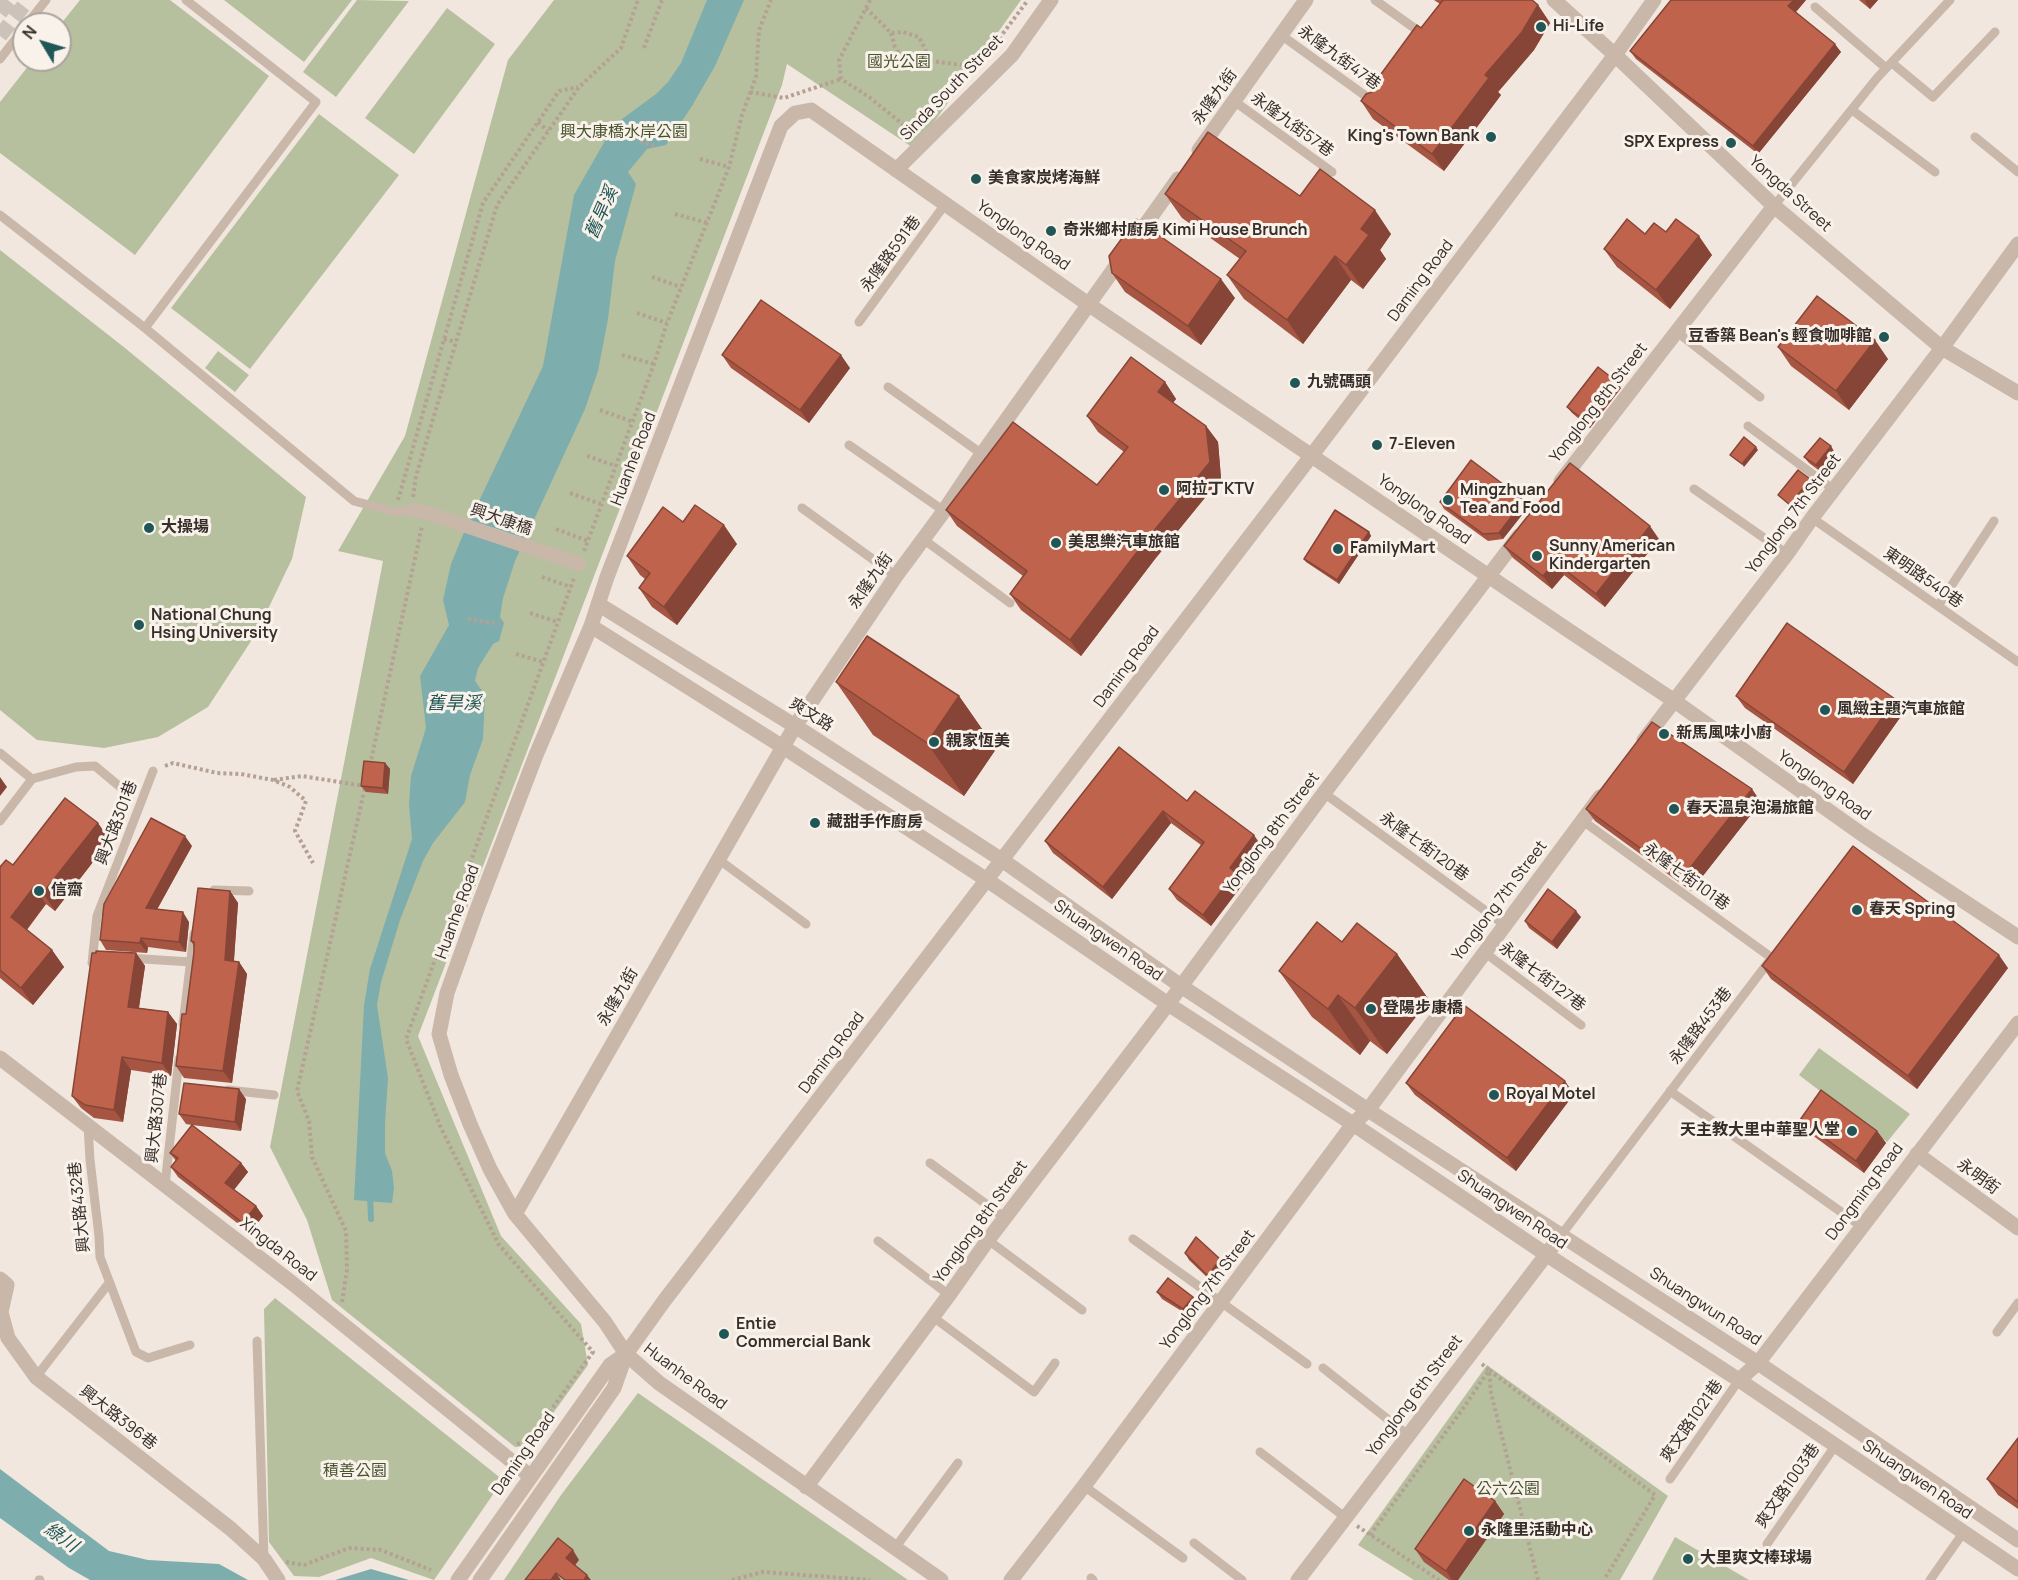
<!DOCTYPE html>
<meta charset="utf-8">
<style>
body{margin:0}
#map{position:relative;width:2018px;height:1580px;overflow:hidden;background:#f1e7de;font-family:Manrope,sans-serif}
canvas{display:block}
.north{position:absolute;left:12px;top:12px;width:60px;height:60px;box-sizing:border-box;background:#f9f2ea;border:2px solid #aba39d;border-radius:50%;rotate:308deg;font-size:16px;font-weight:700;line-height:24px;text-align:center;color:#372d29}
.north::after{content:'';display:block;margin:auto;width:21px;height:27px;background:#215657;clip-path:polygon(50% 0,100% 100%,50% 72%,0 100%)}
</style>
<div id="map">
<canvas width="2018" height="1580"></canvas>
<div class="north">N</div>
</div>
<script>
const context = document.querySelector('canvas').getContext('2d');
context.lineJoin = 'round';
function paint(path, color) {
  context.fillStyle = color;
  context.fill(path, 'evenodd');
}
function shape(rows) {
  const path = new Path2D();
  for (const r of rows) {
    path.moveTo(r[0], r[1]);
    for (let i = 2; i < r.length; i += 2) path.lineTo(r[i], r[i + 1]);
  }
  return path;
}
function stroke(path, color, width, dash) {
  context.strokeStyle = color;
  context.lineWidth = width;
  context.lineCap = dash ? 'butt' : 'round';
  context.setLineDash(dash || []);
  context.stroke(path);
}
function label(font, color, halo, rows, align = 'center') {
  context.font = font + ' Manrope,"Noto Sans TC",sans-serif';
  context.lineWidth = 6;
  context.setLineDash([]);
  context.textBaseline = 'middle';
  context.strokeStyle = halo;
  context.fillStyle = color;
  for (const [text, x, y, turn = 0] of rows) {
    context.save();
    context.translate(x, y);
    context.rotate((+turn || 0) * Math.PI / 180);
    context.textAlign = isNaN(turn) ? turn : align;
    if (halo) context.strokeText(text, 0, 0);
    context.fillText(text, 0, 0);
    context.restore();
  }
}
const green = shape([
 [80,0,170,0,269,76,135,255,0,153,0,102,33,60,60,60,60,25],
 [224,0,352,0,304,62],
 [357,0,409,1,336,97,303,72],
 [554,0,1021,0,915,149,787,64,782,85,418,1036,501,1236,581,1324,588,1365,530,1445,515,1447,332,1300,307,1220,270,1147,383,561,338,551,405,436,508,60],
 [447,8,495,44,414,154,365,118],
 [319,114,399,175,250,369,171,308],
 [0,250,125,348,306,497,292,559,257,632,208,707,158,737,104,748,37,740,0,710],
 [218,351,249,375,235,392,205,368],
 [1819,1048,1910,1114,1887,1142,1799,1075],
 [275,1298,503,1480,434,1580,371,1558,319,1577,294,1576,269,1542,264,1309],
 [1487,1365,1668,1496,1620,1580,1414,1580,1358,1545],
 [638,1393,908,1580,504,1580,561,1495],
 [1675,1537,1749,1580,1652,1580]
]);
const water = shape([
 [707,0,744,0,715,66,692,106,666,145,647,149,628,172,636,184,615,261,608,319,598,371,585,409,515,561,503,598,500,617,504,623,499,641,493,644,478,668,475,681,485,695,483,739,470,775,465,802,433,843,423,861,400,920,381,982,377,1005,388,1078,385,1124,385,1153,392,1171,394,1188,392,1203,354,1200,364,1005,370,969,412,839,409,804,411,776,426,728,420,676,449,625,443,600,451,564,462,537,543,366,574,195,614,125,656,94,668,82,681,63],
 [0,1469,109,1551,148,1560,219,1564,248,1580,90,1580,69,1568,0,1518],
 [371,1569,409,1580,335,1580]
]);
const stream = shape([
 [370,1195,371,1219]
]);
const primaryTunnel = shape([
 [0,13,10,0],
 [0,36,28,0]
]);
const path = shape([
 [870,0,839,60,841,79,869,97,905,126,918,125],
 [866,8,891,33,903,32,919,37,931,61,977,67],
 [891,33,895,47,902,58,930,61],
 [644,48,662,0],
 [992,48,1028,0],
 [750,92,784,98,841,79],
 [538,122,548,131],
 [640,141,655,146],
 [700,159,729,167],
 [675,214,708,223],
 [652,277,681,287],
 [637,313,667,323],
 [444,339,456,342],
 [622,355,654,364],
 [600,410,633,422],
 [587,456,616,466],
 [570,493,601,504],
 [413,497,416,476,497,205,579,87,621,48,638,0],
 [398,500,483,203,559,91,578,87],
 [556,529,588,541],
 [584,551,654,364,667,323,729,167,742,115,756,77,759,30,771,0],
 [542,577,571,587],
 [530,613,558,622],
 [468,619,499,624],
 [516,654,543,662],
 [370,765,422,526],
 [165,766,173,763,217,773,241,774,273,780,290,787,306,801,295,831,313,863],
 [274,780,302,776,364,786],
 [342,1302,347,1270,346,1231,312,1157,309,1121,297,1091,365,787],
 [1482,1364,1489,1370,1491,1393,1538,1580],
 [517,1444,527,1443,593,1352,499,1245,441,1128,406,1039,574,578],
 [1357,1526,1439,1580],
 [1370,1535,1462,1410,1489,1370,1655,1495,1604,1580],
 [286,1562,304,1565,349,1548,381,1550,431,1570],
 [732,1580,763,1572,870,1580]
]);
const service = shape([
 [1375,0,1424,35],
 [1815,7,1886,68],
 [27,24,46,0],
 [1281,35,1374,102],
 [0,59,24,28],
 [1892,63,1933,97,1995,32],
 [1234,101,1332,172],
 [1852,110,1935,172],
 [1975,137,2018,172],
 [1774,206,1877,78,1950,0],
 [0,215,145,328,354,501,395,512,411,510],
 [859,322,946,203],
 [145,328,316,102,186,0],
 [1677,332,1760,397],
 [888,387,982,454],
 [1748,426,1834,490],
 [849,445,944,511],
 [1694,489,1787,554],
 [802,508,896,576],
 [1812,518,2018,662],
 [923,539,1010,603],
 [1938,606,1994,521],
 [0,753,32,779,76,767,95,766,125,791],
 [1324,793,1505,925],
 [0,821,32,779],
 [1583,821,1772,958],
 [718,859,806,924],
 [214,890,249,891],
 [1484,952,1581,1025],
 [128,958,191,962],
 [92,963,97,916,153,771],
 [183,1024,194,934],
 [228,1090,274,1095],
 [1670,1091,1861,1226],
 [88,1125,90,1160,99,1236,100,1257,136,1352,148,1358,190,1345],
 [930,1163,1005,1218],
 [165,1185,179,1059],
 [1562,1234,1770,960],
 [1133,1239,1307,1364],
 [988,1240,1082,1310],
 [878,1241,949,1295],
 [933,1317,1034,1392,1055,1363],
 [1997,1332,2018,1303],
 [257,1341,264,1559],
 [1323,1368,1409,1436],
 [36,1377,109,1283],
 [1260,1452,1346,1518],
 [1670,1479,1739,1380],
 [1084,1486,1183,1558],
 [1194,1543,1242,1580],
 [1767,1544,1835,1446],
 [895,1548,958,1463],
 [1091,1578,1093,1580],
 [39,1580,40,1580],
 [1930,1580,1963,1533]
]);
const pedestrian = shape([
 [411,510,425,512,579,564]
]);
const minor = shape([
 [1554,0,1615,55,1774,206,1942,348,2018,393],
 [1199,150,1306,0],
 [896,170,1012,55,1051,0],
 [1561,481,1774,206],
 [598,604,795,726,1002,860,1181,986,1368,1110],
 [591,626,783,747,987,880,1168,1004,1353,1124,1084,1486,1011,1580],
 [0,1058,292,1283,530,1476],
 [1917,1154,2018,1228],
 [515,1214,795,726,896,576,944,511,982,454,1178,179],
 [0,1279,7,1285,1,1312,8,1338,36,1377,231,1529,264,1559,278,1580],
 [1739,1380,1758,1363,2018,1023],
 [806,1487,949,1295,988,1240,1168,1004,1324,793,1519,536],
 [458,1580,610,1365,626,1354],
 [480,1580,614,1388,626,1354,664,1301,1312,455,1615,55,1654,0],
 [941,1580,659,1383,626,1354,605,1322,515,1214,490,1169,470,1124,451,1075,439,1034,447,993,476,912,536,755,591,626,607,577,781,126,795,113,811,110,1088,304,1568,630,1673,700,1863,835,2018,937],
 [1298,1580,1562,1234]
]);
const tertiary = shape([
 [1644,740,1787,554,1812,518,1942,348,2018,244],
 [1600,797,1368,1110,1353,1124,1547,1255,1739,1380,2018,1569],
 [1368,1110,1758,1363,2018,1540]
]);
const wall = shape([
 [1434,0,1532,0,1538,5,1550,23,1534,50,1498,92,1501,95,1444,171,1373,119,1361,101,1372,92,1440,4],
 [1806,0,1796,12,1841,52,1758,154,1636,59,1630,51],
 [1859,0,1878,0,1870,9],
 [1165,194,1300,196,1391,234,1380,250,1386,259,1363,289,1351,280,1303,344,1244,299,1227,275,1240,259,1182,218],
 [1666,232,1712,255,1670,309,1617,267,1604,249,1645,234],
 [1112,273,1235,298,1201,345,1125,292],
 [1778,347,1888,359,1849,410,1791,366],
 [722,355,850,368,809,423,731,368],
 [1165,382,1176,399,1173,403,1206,426,1218,442,1221,478,1155,559,1081,656,1021,610,1010,594,1023,576,957,526,946,510,1097,485,1124,452,1098,432,1087,416],
 [1621,388,1590,428,1572,413,1567,407],
 [1835,453,1821,472,1809,463,1804,457],
 [1524,500,1529,506,1503,539,1488,541,1444,509,1440,502],
 [1369,532,1371,536,1339,584,1306,562,1304,559],
 [1659,539,1605,607,1564,575,1552,589,1513,558,1504,546],
 [737,544,677,625,652,607,639,588,645,579,640,575,627,556],
 [836,682,959,696,996,749,964,796,873,735],
 [1736,696,1895,699,1904,712,1853,784,1745,708],
 [385,763,390,769,388,794,366,792,361,786],
 [1187,801,1262,847,1239,878,1243,884,1211,926,1177,900,1169,889,1201,845,1171,823,1112,899,1053,853,1045,841],
 [1761,802,1691,891,1595,821,1586,809],
 [110,840,55,911,46,904,27,930,52,950,64,967,33,1005,0,978,0,867,13,865],
 [192,846,157,909,189,922,186,952,148,947,147,953,106,950,100,940],
 [230,891,238,903,234,961,239,962,247,974,232,1083,184,1078,176,1066,186,1014,194,952,194,946,191,941],
 [1581,917,1557,949,1529,928,1525,921],
 [1342,942,1397,954,1429,1000,1387,1054,1370,1041,1360,1055,1312,1017,1279,971],
 [96,953,136,953,145,966,139,1008,168,1012,177,1024,171,1076,131,1070,123,1122,94,1118,81,1108,72,1096],
 [1762,966,2008,968,1917,1089,1771,979],
 [1406,1083,1574,1094,1516,1171,1415,1095],
 [246,1099,241,1131,192,1125,241,1163,248,1172,234,1190,256,1206,263,1216,250,1233,178,1177,171,1167,176,1161,170,1153,192,1125,186,1124,179,1114],
 [1800,1120,1877,1131,1886,1143,1864,1173,1808,1132],
 [1185,1253,1220,1259,1225,1266,1212,1282,1189,1260],
 [1157,1292,1193,1297,1197,1303,1188,1315,1162,1299],
 [2018,1438,2018,1509,1998,1495,1987,1479],
 [1495,1501,1504,1514,1458,1580,1449,1580,1424,1562,1415,1549]
]);
const shadedWall = shape([
 [1794,0,1806,0,1794,14,1788,6],
 [1866,0,1878,0,1870,9,1865,1],
 [1538,5,1550,23,1534,50,1498,92,1501,95,1444,171,1432,154,1485,75],
 [1835,44,1841,52,1758,154,1753,146],
 [1375,210,1391,234,1380,250,1386,259,1363,289,1346,265,1361,229],
 [1699,236,1712,255,1670,309,1656,290],
 [1335,256,1351,280,1303,344,1287,320],
 [1221,279,1235,298,1201,345,1188,326],
 [1875,340,1888,359,1849,410,1836,391],
 [841,355,850,368,809,423,800,410],
 [1616,381,1621,388,1590,428,1585,421],
 [1165,382,1176,399,1169,408,1158,392],
 [1206,426,1218,442,1221,478,1155,559,1081,656,1070,640,1144,543],
 [1831,446,1835,453,1821,472,1816,465],
 [1756,447,1758,450,1744,467,1742,464],
 [1810,479,1812,482,1792,508,1790,505],
 [1524,500,1529,506,1503,539,1499,533],
 [724,525,737,544,677,625,664,607],
 [1650,526,1659,539,1605,607,1596,594],
 [1369,532,1371,536,1339,584,1337,580],
 [1555,562,1564,575,1552,589,1543,576],
 [959,696,996,749,964,796,927,743],
 [1895,699,1904,712,1853,784,1844,772],
 [385,763,390,769,388,794,383,788],
 [0,777,7,787,0,796],
 [1752,789,1761,802,1691,891,1682,878],
 [1163,811,1171,823,1112,899,1103,887],
 [98,823,110,840,55,911,43,893],
 [1254,835,1262,847,1239,878,1243,884,1211,926,1203,915,1230,868],
 [185,836,192,846,153,917,146,908],
 [34,887,46,904,23,934,11,917],
 [230,891,238,903,233,972,225,960],
 [1576,911,1581,917,1557,949,1552,942],
 [183,912,189,922,186,952,179,942],
 [141,938,148,947,147,953,140,943],
 [52,950,64,967,33,1005,21,988],
 [136,953,145,966,137,1020,128,1007],
 [1397,954,1429,1000,1387,1054,1355,1008],
 [1999,955,2008,968,1917,1089,1908,1076],
 [239,962,247,974,232,1083,223,1071],
 [1338,995,1370,1041,1360,1055,1328,1009],
 [168,1012,177,1024,171,1076,162,1063],
 [122,1057,131,1070,123,1122,114,1110],
 [1565,1081,1574,1094,1516,1171,1507,1158],
 [239,1089,246,1099,241,1131,235,1122],
 [1877,1131,1886,1143,1864,1173,1856,1161],
 [241,1163,248,1172,232,1192,225,1183],
 [256,1206,263,1216,250,1233,243,1223],
 [1220,1259,1225,1266,1212,1282,1208,1276],
 [1193,1297,1197,1303,1188,1315,1183,1309],
 [1495,1501,1504,1514,1458,1580,1452,1580,1446,1571],
 [573,1550,579,1560,573,1568,566,1558],
 [556,1573,561,1580,551,1580],
 [587,1575,591,1580,584,1580]
]);
const building = shape([
 [1443,0,1532,0,1538,5,1522,32,1485,75,1489,78,1432,154,1361,101,1366,94,1372,92,1373,85,1417,25,1421,28,1443,0],
 [1671,0,1794,0,1788,6,1835,44,1753,146,1630,51,1671,0],
 [1208,132,1300,196,1320,169,1375,210,1361,229,1369,235,1346,265,1335,256,1287,320,1227,275,1246,251,1165,194,1208,132],
 [1136,219,1221,279,1188,326,1112,273,1109,256,1136,219],
 [1627,219,1645,234,1654,223,1666,232,1676,219,1699,236,1656,290,1604,249,1627,219],
 [1817,296,1875,340,1836,391,1778,347,1817,296],
 [761,300,841,355,800,410,722,355,761,300],
 [1131,357,1165,382,1158,392,1206,426,1210,462,1144,543,1070,640,1010,594,1027,571,946,510,1013,422,1097,485,1128,447,1087,416,1131,357],
 [1598,367,1616,381,1585,421,1567,407,1598,367],
 [1744,437,1756,447,1742,464,1730,455,1744,437],
 [1820,438,1831,446,1816,465,1804,457,1820,438],
 [1471,460,1524,500,1499,533,1483,534,1440,502,1471,460],
 [1570,463,1650,526,1596,594,1555,562,1543,576,1504,546,1570,463],
 [1798,470,1810,479,1790,505,1778,495,1798,470],
 [695,505,724,525,664,607,639,588,650,573,627,556,663,507,683,522,695,505],
 [1335,510,1369,532,1337,580,1304,559,1335,510],
 [1787,623,1895,699,1844,772,1736,696,1787,623],
 [867,636,959,696,927,743,836,682,867,636],
 [1652,722,1752,789,1682,878,1586,809,1652,722],
 [1119,747,1187,801,1195,791,1254,835,1230,868,1235,872,1203,915,1169,889,1204,842,1163,811,1103,887,1045,841,1119,747],
 [364,761,385,763,383,788,361,786,364,761],
 [65,798,98,823,43,893,34,887,11,917,52,950,21,988,0,970,0,867,6,860,13,865,65,798],
 [151,818,185,836,146,908,183,912,179,942,141,938,140,943,100,940,104,904,151,818],
 [1853,846,1999,955,1908,1076,1762,966,1853,846],
 [198,888,230,891,225,960,239,962,223,1071,176,1066,182,1014,186,1014,194,952,194,942,191,941,198,888],
 [1548,889,1576,911,1552,942,1525,921,1548,889],
 [1317,922,1342,942,1357,923,1397,954,1355,1008,1338,995,1328,1009,1279,971,1317,922],
 [96,951,136,953,128,1007,168,1012,162,1063,122,1057,114,1110,85,1105,72,1096,92,953,96,953,96,951],
 [1464,1005,1565,1081,1507,1158,1406,1083,1464,1005],
 [184,1083,239,1089,235,1122,179,1114,184,1083],
 [1821,1090,1877,1131,1856,1161,1800,1120,1821,1090],
 [192,1125,241,1163,225,1183,256,1206,243,1223,171,1167,178,1158,170,1153,192,1125],
 [1196,1237,1220,1259,1208,1276,1185,1253,1196,1237],
 [1168,1278,1193,1297,1183,1309,1157,1292,1168,1278],
 [2018,1438,2018,1502,1987,1479,2018,1438],
 [1464,1479,1495,1501,1446,1571,1415,1549,1464,1479],
 [558,1538,573,1550,566,1558,587,1575,584,1580,565,1580,556,1573,551,1580,525,1580,558,1538]
]);
const markers = [
 [1541,27,6,"#215657"],
 [1491,137,6,"#215657"],
 [1731,143,6,"#215657"],
 [976,179,6,"#215657"],
 [1051,231,6,"#215657"],
 [1884,337,6,"#215657"],
 [1295,383,6,"#215657"],
 [1377,445,6,"#215657"],
 [1164,490,6,"#215657"],
 [1448,500,6,"#215657"],
 [149,528,6,"#215657"],
 [1056,543,6,"#215657"],
 [1338,549,6,"#215657"],
 [1537,556,6,"#215657"],
 [139,625,6,"#215657"],
 [1825,710,6,"#215657"],
 [1664,734,6,"#215657"],
 [934,742,6,"#215657"],
 [1674,809,6,"#215657"],
 [815,823,6,"#215657"],
 [39,891,6,"#215657"],
 [1857,910,6,"#215657"],
 [1371,1009,6,"#215657"],
 [1494,1095,6,"#215657"],
 [1852,1131,6,"#215657"],
 [724,1334,6,"#215657"],
 [1469,1531,6,"#215657"],
 [1688,1559,6,"#215657"]
];
const poiNames = [
 ["Hi-Life",1553,27],
 ["King's Town Bank",1479,137,"right"],
 ["SPX Express",1719,143,"right"],
 ["美食家炭烤海鮮",988,179],
 ["奇米鄉村廚房 Kimi House Brunch",1063,231],
 ["豆香築 Bean's 輕食咖啡館",1872,337,"right"],
 ["九號碼頭",1307,383],
 ["7-Eleven",1389,445],
 ["阿拉丁KTV",1176,490],
 ["Mingzhuan",1460,491],
 ["Tea and Food",1460,509],
 ["大操場",161,528],
 ["美思樂汽車旅館",1068,543],
 ["Sunny American",1549,547],
 ["Kindergarten",1549,565],
 ["FamilyMart",1350,549],
 ["National Chung",151,616],
 ["Hsing University",151,634],
 ["風緻主題汽車旅館",1837,710],
 ["新馬風味小廚",1676,734],
 ["親家恆美",946,742],
 ["春天溫泉泡湯旅館",1686,809],
 ["藏甜手作廚房",827,823],
 ["信齋",51,891],
 ["春天 Spring",1869,910],
 ["登陽步康橋",1383,1009],
 ["Royal Motel",1506,1095],
 ["天主教大里中華聖人堂",1840,1131,"right"],
 ["Entie",736,1325],
 ["Commercial Bank",736,1343],
 ["永隆里活動中心",1481,1531],
 ["大里爽文棒球場",1700,1559]
];
const streetNames = [
 ["永隆九街47巷",1339,58,36],
 ["Sinda South Street",952,88,-46],
 ["永隆九街",1215,97,-54],
 ["永隆九街57巷",1292,125,36],
 ["Yongda Street",1790,194,42],
 ["Yonglong Road",1023,236,35],
 ["永隆路591巷",891,254,-54],
 ["Daming Road",1421,281,-53],
 ["Yonglong 8th Street",1599,403,-52],
 ["Huanhe Road",634,459,-69],
 ["Yonglong Road",1424,510,35],
 ["Yonglong 7th Street",1794,514,-53],
 ["興大康橋",501,520,19],
 ["東明路540巷",1923,578,35],
 ["永隆九街",871,581,-55],
 ["Daming Road",1127,667,-53],
 ["爽文路",811,715,32],
 ["Yonglong Road",1824,786,35],
 ["興大路301巷",117,823,-69],
 ["Yonglong 8th Street",1272,833,-53],
 ["永隆七街120巷",1424,847,36],
 ["永隆七街101巷",1686,877,36],
 ["Yonglong 7th Street",1500,901,-53],
 ["Huanhe Road",458,912,-70],
 ["Shuangwen Road",1108,941,35],
 ["永隆七街127巷",1542,977,37],
 ["永隆九街",618,997,-60],
 ["永隆路453巷",1701,1026,-53],
 ["Daming Road",832,1053,-53],
 ["興大路307巷",157,1118,-84],
 ["永明街",1978,1177,36],
 ["Dongming Road",1865,1192,-53],
 ["興大路432巷",80,1207,-96],
 ["Shuangwen Road",1512,1210,34],
 ["Yonglong 8th Street",981,1222,-54],
 ["Xingda Road",278,1250,38],
 ["Yonglong 7th Street",1208,1290,-53],
 ["Shuangwun Road",1705,1307,33],
 ["Huanhe Road",685,1377,37],
 ["Yonglong 6th Street",1415,1396,-53],
 ["興大路396巷",118,1418,38],
 ["爽文路1021巷",1692,1421,-55],
 ["Daming Road",524,1454,-55],
 ["Shuangwen Road",1917,1480,34],
 ["爽文路1003巷",1788,1486,-55]
];
const parkNames = [
 ["國光公園",899,63],
 ["興大康橋水岸公園",624,133],
 ["積善公園",355,1472],
 ["公六公園",1508,1490]
];
const waterNames = [
 ["舊旱溪",602,213,-66],
 ["舊旱溪",454,704],
 ["綠川",61,1538,35]
];
paint(green, '#b6c09e');
paint(water, '#7eadad');
stroke(stream, '#7eadad', 6);
stroke(primaryTunnel, '#ccc2ba', 15, [15, 8]);
stroke(path, '#b5a194', 4, [3, 3]);
stroke(service, '#c9b7aa', 9);
stroke(pedestrian, '#c9b7aa', 14);
stroke(minor, '#c9b7aa', 15);
stroke(tertiary, '#c9b7aa', 15);
paint(wall, '#a55542');
paint(shadedWall, '#864536');
paint(building, '#c0634d');
stroke(building, '#864536', 1.5);
for (const [x, y, r, color] of markers) {
  const dot = new Path2D();
  dot.arc(x, y, r, 0, 2 * Math.PI);
  context.fillStyle = color;
  context.fill(dot);
  stroke(dot, '#f9f2ea', 2);
}
label('bold 16px', '#372d29', '#f9f2ea', poiNames, 'left');
label('16px', '#372d29', '#f9f2ea', streetNames);
label('16px', '#48542e', '#f9f2ea', parkNames);
label('italic 18px', '#215657', '#f9f2ea', waterNames);
</script>
